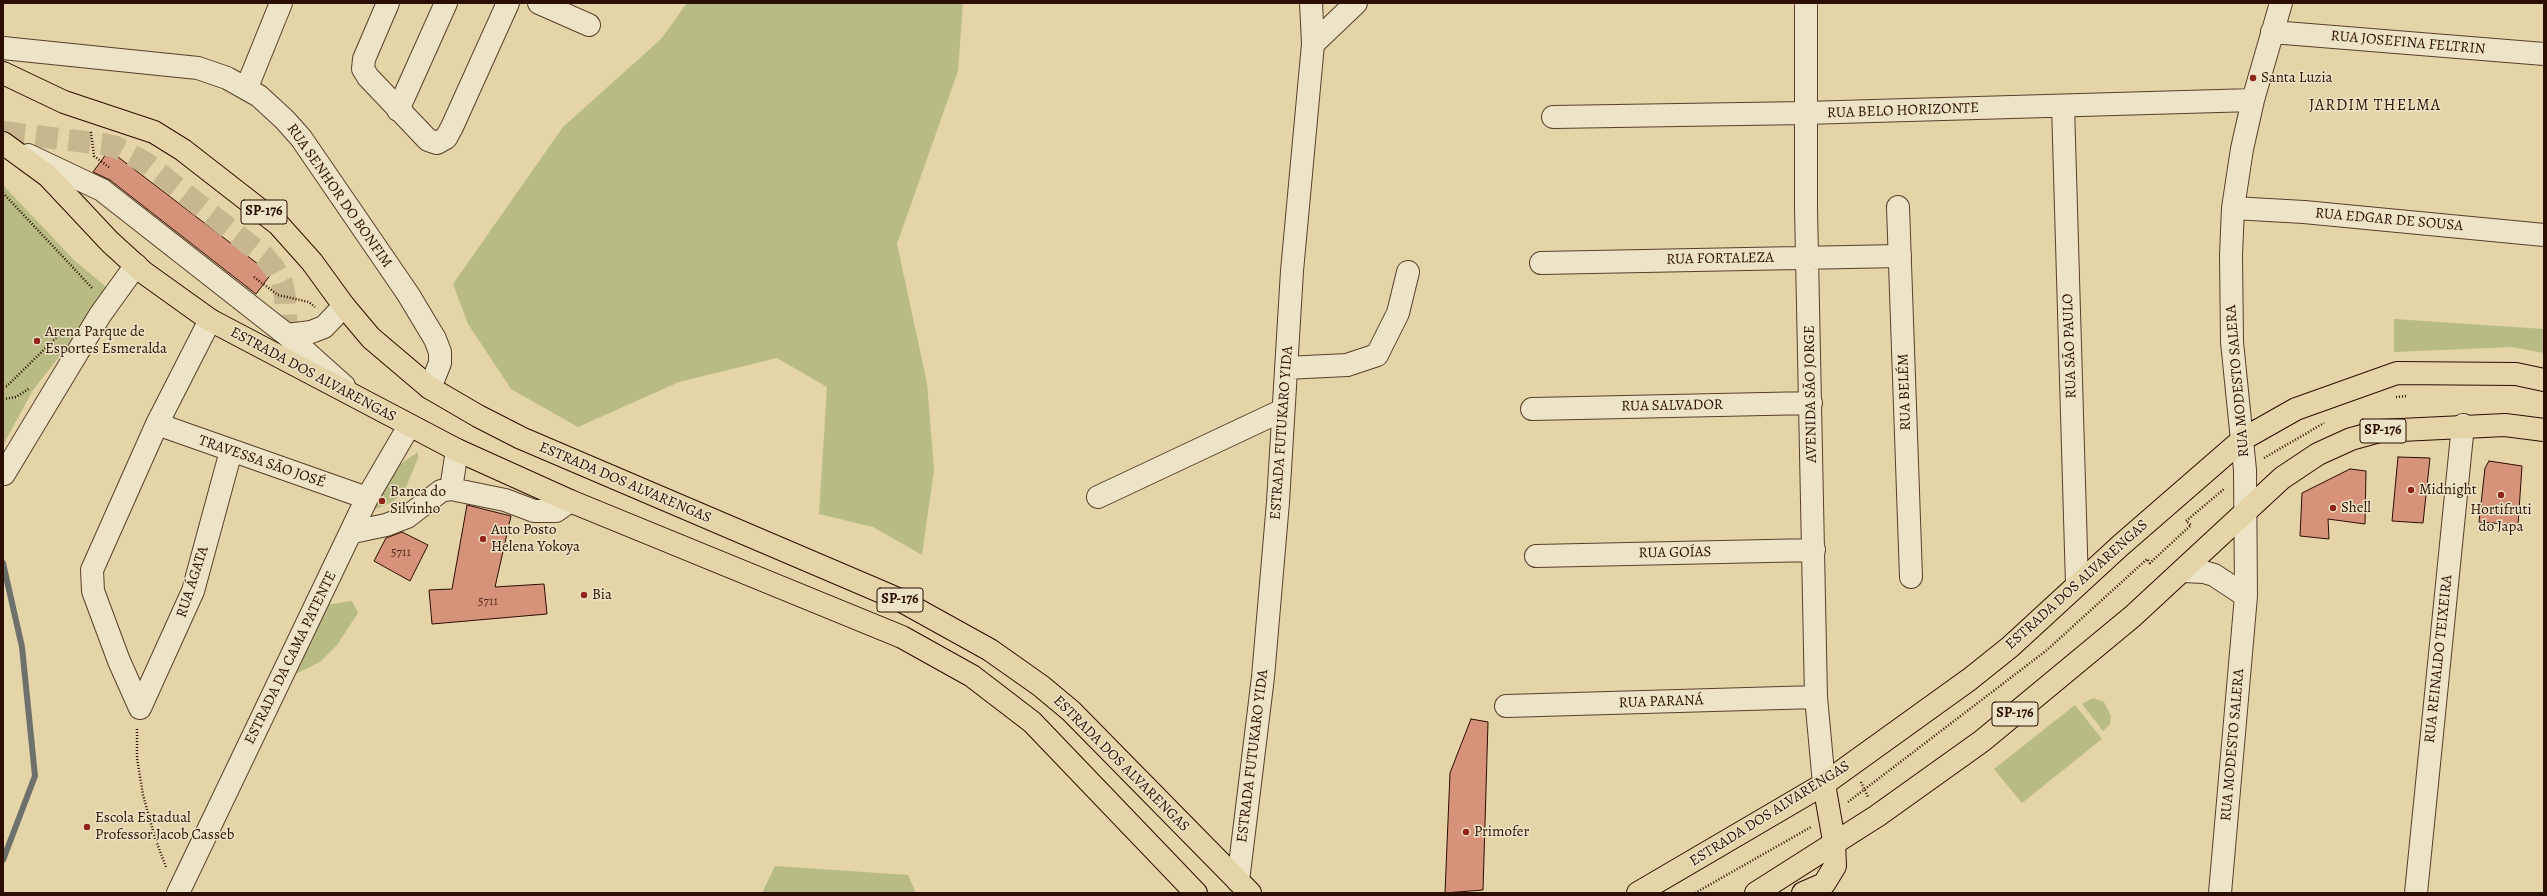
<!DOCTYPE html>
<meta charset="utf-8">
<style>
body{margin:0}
#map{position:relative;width:2547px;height:896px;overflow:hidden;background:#e4d4a7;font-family:Alegreya,serif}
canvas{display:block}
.frame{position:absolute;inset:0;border:4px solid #2b0d01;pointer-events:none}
</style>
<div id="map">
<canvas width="2547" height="896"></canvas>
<div class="frame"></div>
</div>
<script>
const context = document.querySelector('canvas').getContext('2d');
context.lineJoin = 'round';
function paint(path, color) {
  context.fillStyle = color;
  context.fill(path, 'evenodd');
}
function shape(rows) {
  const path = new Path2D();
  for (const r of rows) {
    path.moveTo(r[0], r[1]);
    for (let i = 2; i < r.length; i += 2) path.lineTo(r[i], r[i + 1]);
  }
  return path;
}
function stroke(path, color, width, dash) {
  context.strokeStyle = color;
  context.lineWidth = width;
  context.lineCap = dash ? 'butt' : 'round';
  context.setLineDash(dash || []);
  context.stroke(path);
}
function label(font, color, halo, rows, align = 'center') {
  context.font = font + ' Alegreya,serif';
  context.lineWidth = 3;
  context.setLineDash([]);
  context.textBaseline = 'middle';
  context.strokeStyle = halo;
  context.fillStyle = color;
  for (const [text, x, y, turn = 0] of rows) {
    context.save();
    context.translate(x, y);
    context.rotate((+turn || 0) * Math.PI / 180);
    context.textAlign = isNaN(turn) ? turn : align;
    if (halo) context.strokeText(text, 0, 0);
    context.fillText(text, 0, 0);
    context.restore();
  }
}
const green = shape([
 [687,3,963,3,958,71,897,244,927,383,934,470,922,555,873,527,819,514,827,387,777,358,679,382,578,427,511,389,468,324,453,284,563,127,661,39],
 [3,185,75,261,111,291,33,390,3,445],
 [2394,319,2544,329,2544,353,2512,347,2394,352],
 [418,452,418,458,404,492,392,502,374,510,379,495,393,469],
 [352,601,358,613,337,645,320,662,289,677,325,605],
 [2093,698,2104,702,2111,716,2110,724,2103,731,2082,704],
 [2075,705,2102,739,2022,803,1994,769],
 [775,866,908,875,916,893,762,893]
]);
const stream = shape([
 [3,563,22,647,35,776,3,860]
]);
const building = shape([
 [109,150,271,274,256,294,110,180,93,172,109,150],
 [2398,457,2430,458,2423,523,2392,521,2398,457],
 [2489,461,2522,466,2518,525,2479,522,2485,468,2489,461],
 [2350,469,2366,471,2365,524,2328,519,2329,539,2300,536,2302,493,2350,469],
 [467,505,511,516,495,587,544,584,547,614,432,624,429,590,452,589,467,505],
 [402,532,428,545,410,581,374,561,386,538,402,532],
 [1471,719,1488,722,1483,890,1445,893,1450,773,1471,719]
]);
const minorTunnel = shape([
 [3,132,103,144,116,147,146,163,265,257,274,268,282,283,285,297,287,335]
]);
const path = shape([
 [91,132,94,156,110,168],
 [3,193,93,289],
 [254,277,278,295,309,302,315,307],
 [3,387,7,386,65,329],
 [2396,397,2407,396],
 [3,399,16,397,30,388],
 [2264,458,2324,423],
 [137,729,137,758,143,795,155,838,166,867],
 [1861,782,1868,797],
 [1848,802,2047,650,2147,559,2150,563,2191,525,2186,521,2224,489],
 [1695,893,1811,827]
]);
const minor = shape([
 [388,3,364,59,363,69,368,77,428,140,437,143,446,138,452,127,508,3],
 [539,3,589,25],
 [1311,3,1313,44],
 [1806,3,1806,208,1816,697,1824,784],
 [2272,32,2544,54],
 [3,48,198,68,227,78,259,96,285,120,301,138,408,294,435,339,440,352,440,363,430,388],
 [247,87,281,3],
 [2063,106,2077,585],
 [398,110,446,3],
 [1553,117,1805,113,2253,100],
 [28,155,102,190,287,335,344,386],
 [1898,207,1911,577],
 [2233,208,2304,212,2544,235],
 [1541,263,1900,256],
 [287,335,311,332,324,327,344,306],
 [1286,368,1347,365,1377,355,1398,313,1408,272],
 [1532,409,1811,403],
 [157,424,367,498],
 [4,474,100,315,136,265],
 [451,489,457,450],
 [1098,497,1283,410],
 [353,532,386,525,407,517,441,491,451,489,505,500,534,511,556,511,570,501],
 [1536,556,1814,550],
 [2182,571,2204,572,2214,575,2246,596],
 [1506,706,1816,697],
 [140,708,119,661,93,591,92,570,157,424,210,320],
 [140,708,193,591,231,451],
 [1238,881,1263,677,1278,502,1292,271,1313,44,1356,3],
 [178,893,367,498,409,426],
 [2220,893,2246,596,2245,470,2232,342,2231,255,2233,208,2242,149,2253,100,2281,3],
 [2416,893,2463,425]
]);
const major = shape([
 [3,73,64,102,154,132,183,150,278,224,312,262,344,306,371,338,430,388,478,416,521,438,898,599,990,650,1041,686,1071,711,1250,893],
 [3,143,48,176,110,242,143,272,210,320,457,450,570,501,902,637,972,676,1032,722,1196,893],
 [1638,893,1824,784,1970,679,2010,647,2121,545,2243,439,2296,409,2397,373,2516,374,2544,380],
 [1756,893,1877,816,1982,741,2133,616,2282,478,2318,454,2351,439,2380,431,2505,425,2544,430],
 [1803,893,1824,884,1835,866,1834,841,1824,784]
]);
const markers = [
 [2253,78,4,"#8f2418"],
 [37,341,4,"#8f2418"],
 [2411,490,4,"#8f2418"],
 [2501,495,4,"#8f2418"],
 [382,501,4,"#8f2418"],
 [2333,508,4,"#8f2418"],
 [483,539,4,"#8f2418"],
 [584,595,4,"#8f2418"],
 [87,827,4,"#8f2418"],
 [1466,832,4,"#8f2418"]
];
const numberNames = [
 ["5711",401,553],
 ["5711",488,602]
];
const shields = [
 [264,212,46],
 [2383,431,46],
 [900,600,46],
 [2015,714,46]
];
const shieldNames = [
 ["SP-176",264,212],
 ["SP-176",2383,431],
 ["SP-176",900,600],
 ["SP-176",2015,714]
];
const streetNames = [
 ["RUA JOSEFINA FELTRIN",2408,43,5],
 ["RUA BELO HORIZONTE",1903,111,-2],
 ["RUA SENHOR DO BONFIM",339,196,55],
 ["RUA EDGAR DE SOUSA",2389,220,5],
 ["RUA FORTALEZA",1720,259,-1],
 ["RUA SÃO PAULO",2070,346,-92],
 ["ESTRADA DOS ALVARENGAS",313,375,28],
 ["RUA MODESTO SALERA",2238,381,-95],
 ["RUA BELÉM",1905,392,-92],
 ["AVENIDA SÃO JORGE",1811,394,-91],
 ["RUA SALVADOR",1672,406,-1],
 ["ESTRADA FUTUKARO YIDA",1282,433,-86],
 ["TRAVESSA SÃO JOSÉ",262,462,19],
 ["ESTRADA DOS ALVARENGAS",625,483,23],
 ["RUA GOÍAS",1675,553,-1],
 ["RUA ÁGATA",193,582,-72],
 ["ESTRADA DOS ALVARENGAS",2077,585,-42],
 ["ESTRADA DA CAMA PATENTE",291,658,-64],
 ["RUA REINALDO TEIXEIRA",2439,659,-84],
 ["RUA PARANÁ",1661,702,-2],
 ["RUA MODESTO SALERA",2233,745,-85],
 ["ESTRADA FUTUKARO YIDA",1253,756,-83],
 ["ESTRADA DOS ALVARENGAS",1121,764,45],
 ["ESTRADA DOS ALVARENGAS",1770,814,-32]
];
const poiNames = [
 ["Santa Luzia",2261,78],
 ["Arena Parque de",45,332],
 ["Esportes Esmeralda",45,349],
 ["Midnight",2419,490],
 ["Banca do",390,492],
 ["Silvinho",390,509],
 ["Shell",2341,508],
 ["Hortifruti",2501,510,"center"],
 ["do Japa",2501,527,"center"],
 ["Auto Posto",491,530],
 ["Helena Yokoya",491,547],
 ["Bia",592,595],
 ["Escola Estadual",95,818],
 ["Professor Jacob Casseb",95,835],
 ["Primofer",1474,832]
];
const neighbourhoodNames = [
 ["JARDIM THELMA",2375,106]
];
paint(green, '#b9bb84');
stroke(stream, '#6c726b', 6);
paint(building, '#d69379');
stroke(building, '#2b0d01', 1);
stroke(minorTunnel, '#c8b68e', 22, [22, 11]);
stroke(minor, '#593f2a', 24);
stroke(major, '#2b0d01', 24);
stroke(path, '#2b0d01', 2.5, [1, 2]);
stroke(minor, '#ede3c6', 22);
stroke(major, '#e4d4a7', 22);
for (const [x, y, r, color] of markers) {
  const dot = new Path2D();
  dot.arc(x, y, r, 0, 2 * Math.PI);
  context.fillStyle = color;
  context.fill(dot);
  stroke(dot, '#ede3c6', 1.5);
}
label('13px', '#562e1f', null, numberNames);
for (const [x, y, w] of shields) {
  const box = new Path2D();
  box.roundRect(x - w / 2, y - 12, w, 24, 3);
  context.fillStyle = '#ede3c6';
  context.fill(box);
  stroke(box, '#2b0d01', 1);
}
label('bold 14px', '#2b0d01', null, shieldNames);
label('15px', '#2b0d01', '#ede3c6', streetNames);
label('15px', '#2b0d01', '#ede3c6', poiNames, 'left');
context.letterSpacing = '1px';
label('16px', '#2b0d01', '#ede3c6', neighbourhoodNames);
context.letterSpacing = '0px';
</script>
